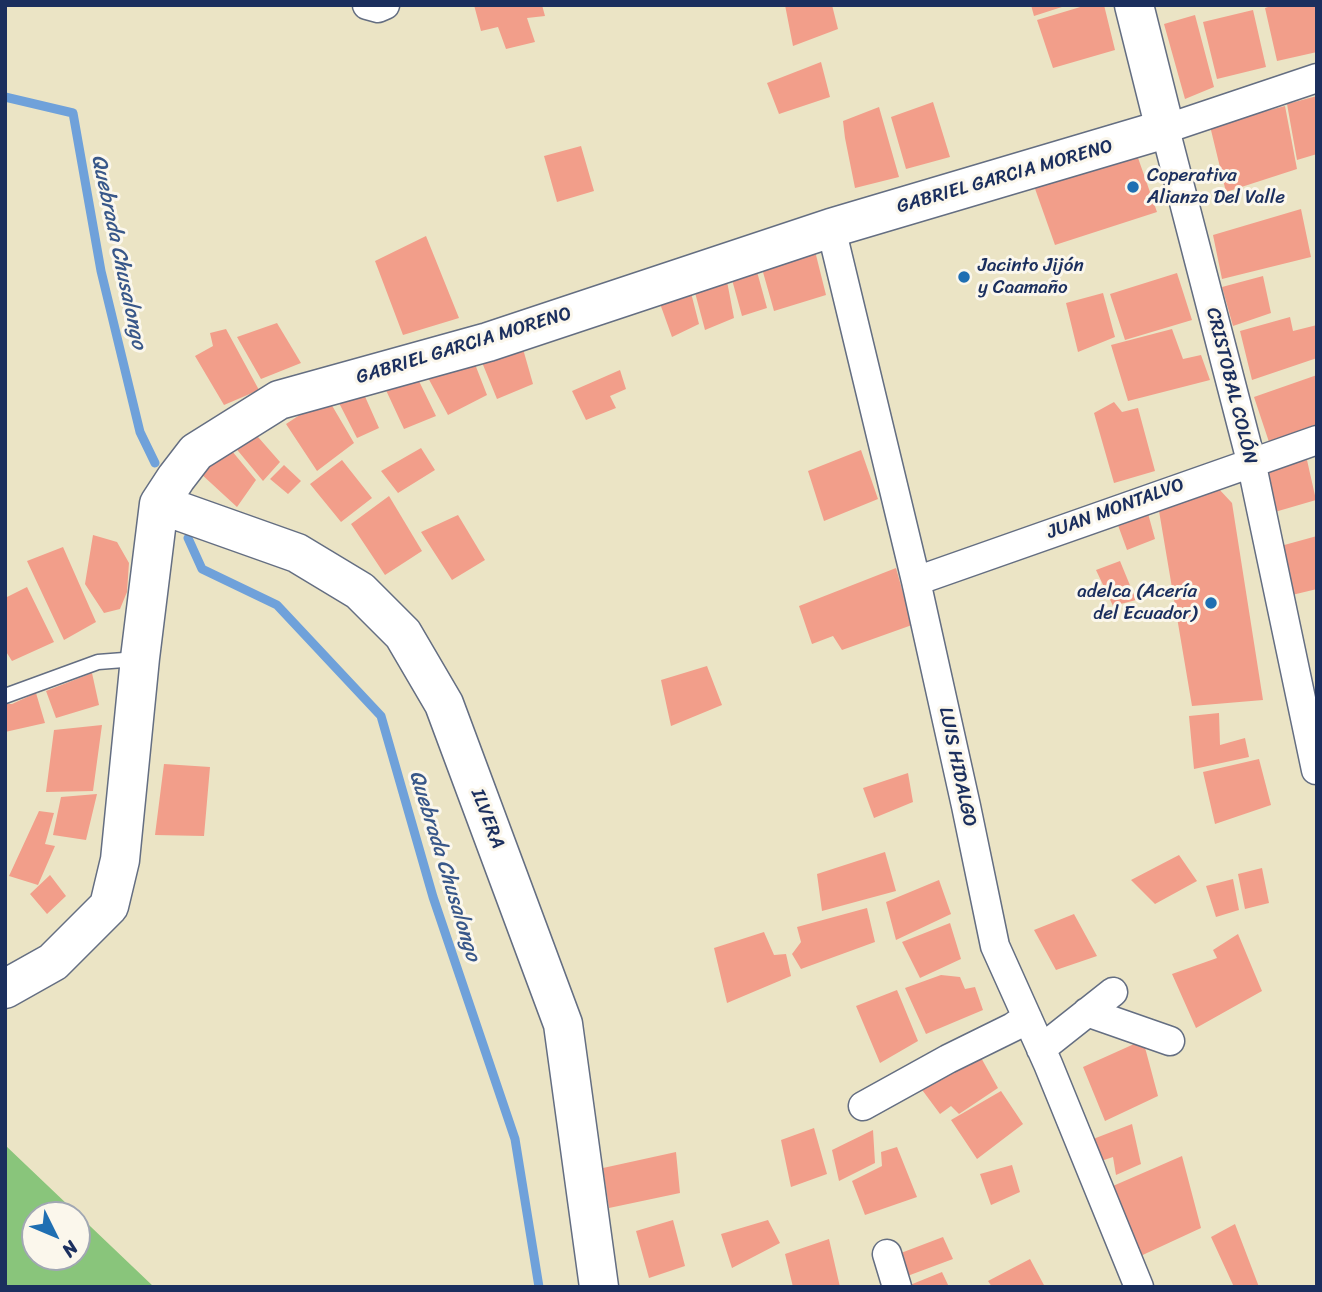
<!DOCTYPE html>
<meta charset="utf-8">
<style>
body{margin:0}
#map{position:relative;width:1322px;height:1292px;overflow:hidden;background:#ebe4c5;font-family:Sriracha,sans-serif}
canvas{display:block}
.frame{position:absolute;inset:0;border:7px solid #1b2f5e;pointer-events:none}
.north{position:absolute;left:21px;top:1201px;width:70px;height:70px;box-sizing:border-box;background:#fbf7ec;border:2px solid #a1a7b3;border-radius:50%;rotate:133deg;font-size:19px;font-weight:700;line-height:28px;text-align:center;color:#1b2f5e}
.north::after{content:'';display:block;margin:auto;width:24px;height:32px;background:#1f6fb2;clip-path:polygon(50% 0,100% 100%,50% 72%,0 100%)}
</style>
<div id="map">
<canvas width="1322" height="1292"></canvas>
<div class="frame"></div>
<div class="north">N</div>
</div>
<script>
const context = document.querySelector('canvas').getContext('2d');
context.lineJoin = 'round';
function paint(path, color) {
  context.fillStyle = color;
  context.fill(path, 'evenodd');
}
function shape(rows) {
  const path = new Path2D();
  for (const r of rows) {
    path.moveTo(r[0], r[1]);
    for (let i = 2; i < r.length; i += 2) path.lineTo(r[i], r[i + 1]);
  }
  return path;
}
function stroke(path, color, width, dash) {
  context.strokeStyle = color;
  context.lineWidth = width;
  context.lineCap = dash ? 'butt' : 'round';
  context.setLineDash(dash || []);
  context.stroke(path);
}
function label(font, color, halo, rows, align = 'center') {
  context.font = font + ' Sriracha,sans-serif';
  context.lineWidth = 6;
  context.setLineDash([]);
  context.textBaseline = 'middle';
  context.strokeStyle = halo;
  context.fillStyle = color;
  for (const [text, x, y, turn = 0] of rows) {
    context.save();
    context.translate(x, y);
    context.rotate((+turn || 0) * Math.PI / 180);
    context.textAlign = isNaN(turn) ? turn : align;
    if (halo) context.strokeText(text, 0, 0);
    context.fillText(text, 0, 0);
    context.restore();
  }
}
const green = shape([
 [5,1145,154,1287,5,1287],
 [35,1215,77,1215,77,1257,35,1257]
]);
const stream = shape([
 [5,97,73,113,101,271,140,432,155,463],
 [188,538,202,569,277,605,381,716,433,897,515,1139,539,1287]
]);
const building = shape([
 [474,5,542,5,545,16,527,18,535,42,506,49,498,27,481,31],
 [785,5,832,5,838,29,793,46],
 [1031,5,1065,5,1065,6,1034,16],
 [1087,5,1104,5,1115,50,1053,68,1037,20],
 [1274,5,1317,5,1317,52,1277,61,1265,8],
 [1253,10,1266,67,1217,79,1203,22],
 [1195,15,1214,87,1185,99,1164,24],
 [821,62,830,97,779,114,767,83],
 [1317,96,1317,154,1297,160,1287,104],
 [933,102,950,157,906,169,891,117],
 [1285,106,1297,169,1226,192,1210,126],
 [879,107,899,177,855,188,845,138,843,121],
 [581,146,594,191,557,202,544,156],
 [1137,155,1157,212,1055,245,1033,183],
 [1301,209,1311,257,1222,279,1213,235],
 [426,236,459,318,403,335,375,261],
 [814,247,826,295,774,311,761,265],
 [756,268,767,308,742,316,731,276],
 [1177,273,1192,320,1125,340,1110,294],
 [726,276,734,318,705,330,693,285],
 [1263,276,1271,313,1233,326,1222,287],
 [689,285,699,324,672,337,658,298],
 [1103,293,1115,337,1078,352,1066,303],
 [1290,317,1293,331,1317,325,1317,358,1252,380,1240,331],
 [277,323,301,363,261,379,237,337],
 [226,329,259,390,224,405,195,356,213,346,210,333],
 [1172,329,1183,359,1201,355,1210,380,1128,401,1111,345],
 [521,342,533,384,497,399,479,355],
 [473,359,487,395,448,415,426,374],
 [620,370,626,389,610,396,616,408,586,420,572,391],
 [1317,375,1317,424,1269,442,1254,397],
 [418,379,436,416,404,429,385,388],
 [363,392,379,428,357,438,339,403],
 [327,397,354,443,317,471,286,424],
 [1114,402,1122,412,1138,408,1155,471,1114,483,1094,413],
 [251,429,280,462,263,481,234,446],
 [227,445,256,480,237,507,199,472],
 [421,448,435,470,398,493,381,471],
 [861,450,878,499,824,521,808,471],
 [342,460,372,498,341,522,310,484],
 [1307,460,1316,500,1268,514,1266,471],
 [284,465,301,481,288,494,270,479],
 [1218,488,1232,503,1263,700,1192,706,1158,505],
 [389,496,422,551,385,575,351,524],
 [1146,506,1155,539,1127,550,1115,517],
 [458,515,485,560,452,580,421,532],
 [93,535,117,542,129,563,127,592,120,609,104,613,85,584],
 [1317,536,1317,589,1292,595,1277,547],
 [63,547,96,622,64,640,27,561],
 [1120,561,1136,600,1113,606,1096,570],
 [896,568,912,625,842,650,833,636,812,644,799,606],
 [27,587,54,642,12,661,5,650,5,598],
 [707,666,722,705,671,726,661,680],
 [92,673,99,705,56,718,46,691],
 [36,693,45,723,5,732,5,704,12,704],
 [1219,713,1220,745,1245,738,1249,757,1194,769,1189,716],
 [102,725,93,791,46,792,54,730],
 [1259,759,1271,805,1215,824,1203,772],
 [164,764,210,767,204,836,155,835],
 [908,773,913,802,874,818,863,788],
 [97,794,86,840,53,835,61,797],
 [39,811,54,813,45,844,55,846,38,885,9,876],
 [885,852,896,891,822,911,817,874],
 [1179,855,1197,881,1155,904,1131,880],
 [1262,868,1269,903,1245,909,1238,874],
 [50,875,66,896,47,914,30,894],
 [1233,879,1239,910,1216,917,1206,886],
 [939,880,951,914,896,940,886,902],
 [867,908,875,942,801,969,792,954,801,942,797,927],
 [1074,914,1097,956,1056,970,1034,930],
 [950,923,961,959,920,978,902,942],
 [764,932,774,955,786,954,791,976,727,1003,714,948],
 [1238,934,1262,991,1196,1028,1172,974,1217,958,1213,950],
 [941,975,960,977,965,989,975,987,983,1010,926,1034,905,988],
 [897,990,918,1041,880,1063,856,1006],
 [1143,1040,1158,1096,1105,1121,1083,1067],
 [975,1047,998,1088,959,1114,951,1106,940,1114,917,1083],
 [1001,1091,1023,1124,977,1159,951,1120],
 [1132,1124,1141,1164,1116,1175,1113,1157,1092,1164,1088,1141],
 [814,1128,827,1174,791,1187,781,1140],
 [873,1130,875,1163,839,1181,832,1150],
 [897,1147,917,1197,865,1215,852,1181,882,1166,881,1152],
 [676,1152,680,1193,609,1208,603,1168],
 [1182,1156,1201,1228,1134,1259,1106,1189],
 [1012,1165,1020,1192,991,1205,980,1174],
 [673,1220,685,1266,649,1278,636,1231],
 [768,1220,780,1243,732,1268,721,1234],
 [1235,1224,1259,1287,1234,1287,1211,1237],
 [943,1237,953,1259,902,1278,893,1256],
 [829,1239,840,1287,793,1287,785,1254],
 [1030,1259,1045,1287,992,1287,988,1281],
 [942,1272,949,1287,905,1287]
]);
const lane = shape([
 [5,696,98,662,137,659]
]);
const street = shape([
 [367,5,378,8,385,5],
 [831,228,916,581,966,806,995,946,1048,1064,1139,1287],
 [916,581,1317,440],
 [1316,770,1251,461,1165,129,1317,78],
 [1087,1012,1170,1041],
 [1041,1049,1113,992],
 [863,1106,948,1059,1013,1027,1027,1017],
 [887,1254,897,1287]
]);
const secondary = shape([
 [159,504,297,553,360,591,403,634,444,704,563,1024,599,1287],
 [5,989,53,962,109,906,120,860,140,658,159,504,176,478,196,452,279,400,488,342,831,228,1165,129,1134,5]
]);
const markers = [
 [1133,187,7,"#1f6fb2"],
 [964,277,7,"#1f6fb2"],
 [1211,603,7,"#1f6fb2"]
];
const poiNames = [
 ["Coperativa",1147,176],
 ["Alianza Del Valle",1147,198],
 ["Jacinto Jijón",978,266],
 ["y Caamaño",978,288],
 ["adelca (Acería",1197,592,"right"],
 ["del Ecuador)",1197,614,"right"]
];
const streetNames = [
 ["GABRIEL GARCIA MORENO",1005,177,-16],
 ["GABRIEL GARCIA MORENO",464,346,-17],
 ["CRISTOBAL COLÓN",1231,386,76],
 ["JUAN MONTALVO",1116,509,-20],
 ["LUIS HIDALGO",957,767,78],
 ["ILVERA",487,819,69]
];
const waterNames = [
 ["Quebrada Chusalongo",118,252,78],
 ["Quebrada Chusalongo",444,866,73]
];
paint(green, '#89c57b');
stroke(stream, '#6fa1da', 9);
paint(building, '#f29e8a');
stroke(lane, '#646e82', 17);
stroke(street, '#646e82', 31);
stroke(secondary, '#646e82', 41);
stroke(lane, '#fff', 14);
stroke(street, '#fff', 28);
stroke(secondary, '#fff', 38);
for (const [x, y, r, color] of markers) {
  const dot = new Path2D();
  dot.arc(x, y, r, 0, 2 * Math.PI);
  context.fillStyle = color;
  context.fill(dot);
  stroke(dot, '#fbf7ec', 2.5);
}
label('19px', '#1b2f5e', '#fbf7ec', poiNames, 'left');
label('19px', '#1b2f5e', '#fbf7ec', streetNames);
label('italic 21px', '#385789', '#fbf7ec', waterNames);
</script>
